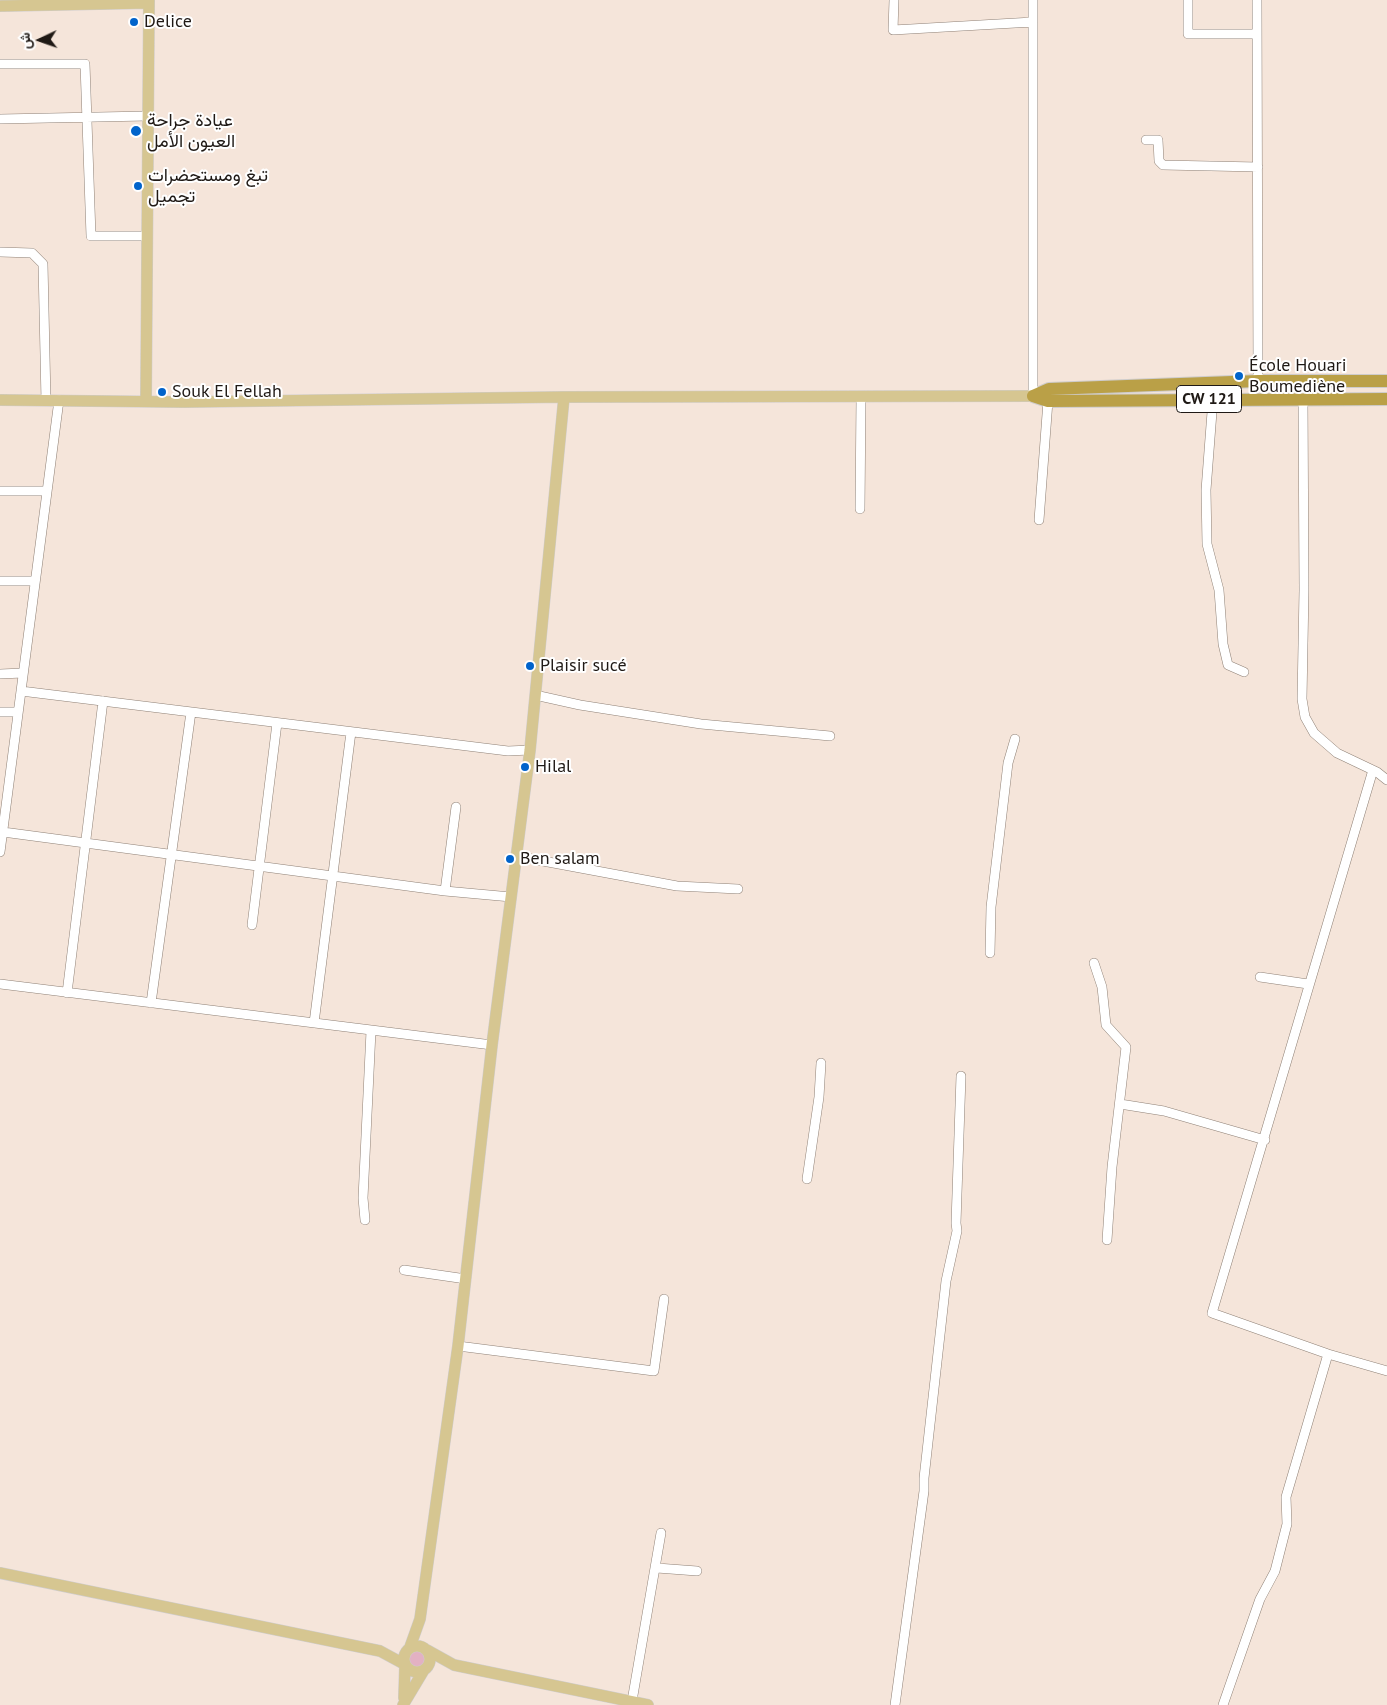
<!DOCTYPE html>
<meta charset="utf-8">
<style>
body{margin:0}
#map{position:relative;width:1387px;height:1705px;overflow:hidden;background:#f5e5da;font-family:"PT Sans",Vazirmatn,sans-serif}
canvas{display:block}
.north{position:absolute;left:15px;top:15px;width:50px;height:50px;-webkit-text-stroke:4px #fff;paint-order:stroke;rotate:267deg;font-size:14px;font-weight:700;line-height:20px;text-align:center;color:#1f1915}
.north::after{content:'';display:block;margin:auto;width:18px;height:22px;background:#1f1915;clip-path:polygon(50% 0,100% 100%,50% 72%,0 100%)}
</style>
<div id="map">
<canvas width="1387" height="1705"></canvas>
<div class="north">ش</div>
</div>
<script>
const context = document.querySelector('canvas').getContext('2d');
context.lineJoin = 'round';
function paint(path, color) {
  context.fillStyle = color;
  context.fill(path, 'evenodd');
}
function shape(rows) {
  const path = new Path2D();
  for (const r of rows) {
    if (r.length === 3) {
      path.moveTo(r[0] + r[2], r[1]);
      path.arc(r[0], r[1], r[2], 0, 2 * Math.PI);
      continue;
    }
    path.moveTo(r[0], r[1]);
    for (let i = 2; i < r.length; i += 2) path.lineTo(r[i], r[i + 1]);
  }
  return path;
}
function stroke(path, color, width, dash) {
  context.strokeStyle = color;
  context.lineWidth = width;
  context.lineCap = dash ? 'butt' : 'round';
  context.setLineDash(dash || []);
  context.stroke(path);
}
function label(font, color, halo, rows, align = 'center') {
  context.font = font + ' "PT Sans",Vazirmatn,sans-serif';
  context.lineWidth = 4;
  context.setLineDash([]);
  context.textBaseline = 'middle';
  context.strokeStyle = halo;
  context.fillStyle = color;
  for (const [text, x, y, turn = 0] of rows) {
    context.save();
    context.translate(x, y);
    context.rotate((+turn || 0) * Math.PI / 180);
    context.textAlign = isNaN(turn) ? turn : align;
    if (halo) context.strokeText(text, 0, 0);
    context.fillText(text, 0, 0);
    context.restore();
  }
}
const green = shape([
 [416,1659,10]
]);
const minor = shape([
 [894,0,893,30,1033,22],
 [1188,0,1188,34,1257,34],
 [1257,0,1258,381],
 [0,64,85,64,91,236,146,236],
 [0,119,147,116],
 [1146,140,1158,140,1159,161,1163,165,1258,167],
 [0,252,32,253,43,264,46,401],
 [1033,396,1033,0],
 [1303,398,1304,590,1302,699,1305,717,1314,733,1337,753,1377,772,1387,780],
 [1213,399,1206,490,1207,544,1219,590,1223,644,1228,665,1244,672],
 [0,491,47,491],
 [860,509,861,398],
 [1039,520,1048,401],
 [0,581,35,581],
 [0,674,23,673],
 [21,691,508,751,530,750],
 [535,695,580,705,701,724,830,736],
 [0,712,18,712],
 [1373,770,1212,1313,1328,1354,1387,1371],
 [3,832,445,891,511,897],
 [0,852,59,400],
 [516,856,677,886,738,889],
 [445,891,456,807],
 [252,925,277,723],
 [990,953,991,907,1008,763,1015,739],
 [1094,963,1102,987,1106,1025,1126,1047,1112,1167,1107,1240],
 [1260,977,1308,984],
 [0,984,492,1045],
 [67,993,103,701],
 [151,1003,191,712],
 [314,1023,351,732],
 [1120,1104,1164,1111,1265,1140],
 [807,1179,819,1097,821,1063],
 [365,1220,363,1198,371,1031],
 [404,1270,466,1279],
 [458,1346,654,1371,664,1299],
 [657,1568,697,1571],
 [632,1701,661,1533],
 [895,1705,924,1491,924,1478,946,1281,957,1231,956,1223,961,1076],
 [1223,1705,1260,1599,1275,1571,1287,1524,1286,1497,1328,1354]
]);
const major = shape([
 [0,6,148,3],
 [0,400,183,402,564,397,1033,396],
 [146,401,149,0],
 [0,1573,380,1651,404,1664],
 [417,1659,13],
 [410,1647,420,1619,458,1346,492,1045,530,750,564,397],
 [427,1650,454,1665,648,1705],
 [404,1698,405,1665],
 [403,1705,424,1670]
]);
const highway = shape([
 [1033,396,1049,389,1258,381,1387,381],
 [1033,396,1048,401,1387,399]
]);
const markers = [
 [134,22,5,"#0063cb"],
 [136,131,6,"#0063cb"],
 [138,186,5,"#0063cb"],
 [1239,376,5,"#0063cb"],
 [162,392,5,"#0063cb"],
 [530,666,5,"#0063cb"],
 [525,767,5,"#0063cb"],
 [510,859,5,"#0063cb"]
];
const shields = [
 [1209,399,65]
];
const shieldNames = [
 ["CW 121",1209,399]
];
const poiNames = [
 ["Delice",144,22],
 ["عيادة جراحة",147,121],
 ["العيون الأمل",147,142],
 ["تبغ ومستحضرات",148,176],
 ["تجميل",148,197],
 ["École Houari",1249,366],
 ["Boumediène",1249,387],
 ["Souk El Fellah",172,392],
 ["Plaisir sucé",540,666],
 ["Hilal",535,767],
 ["Ben salam",520,859]
];
paint(green, '#e3b1c3');
stroke(minor, '#8f8176', 10);
stroke(major, '#cecccc', 12);
stroke(highway, '#cecccc', 14);
stroke(minor, '#fff', 9);
stroke(major, '#d6c691', 11);
stroke(highway, '#baa047', 12);
for (const [x, y, r, color] of markers) {
  const dot = new Path2D();
  dot.arc(x, y, r, 0, 2 * Math.PI);
  context.fillStyle = color;
  context.fill(dot);
  stroke(dot, '#fff', 2);
}
for (const [x, y, w] of shields) {
  const box = new Path2D();
  box.roundRect(x - w / 2, y - 13.5, w, 27, 4);
  context.fillStyle = '#fff';
  context.fill(box);
  stroke(box, '#1f1915', 1);
}
label('bold 16px', '#1f1915', null, shieldNames);
label('18px', '#1f1915', '#fff', poiNames, 'left');
</script>
